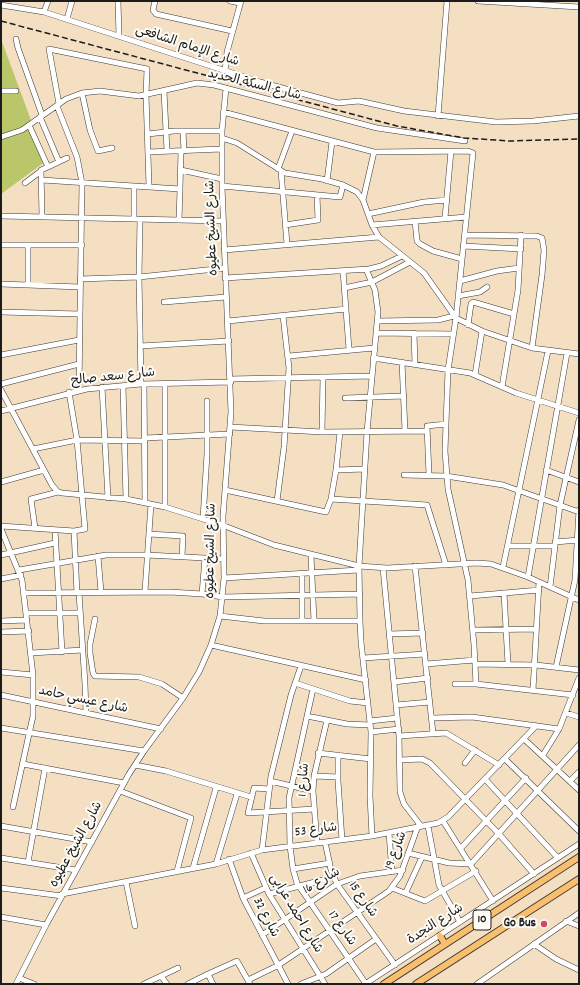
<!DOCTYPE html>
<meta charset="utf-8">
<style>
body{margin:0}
#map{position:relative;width:580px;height:985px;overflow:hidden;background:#f4dfc3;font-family:Dekko,sans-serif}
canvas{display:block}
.frame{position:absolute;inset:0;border:2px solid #1c1c1c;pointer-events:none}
</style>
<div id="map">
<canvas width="580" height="985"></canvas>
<div class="frame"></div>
</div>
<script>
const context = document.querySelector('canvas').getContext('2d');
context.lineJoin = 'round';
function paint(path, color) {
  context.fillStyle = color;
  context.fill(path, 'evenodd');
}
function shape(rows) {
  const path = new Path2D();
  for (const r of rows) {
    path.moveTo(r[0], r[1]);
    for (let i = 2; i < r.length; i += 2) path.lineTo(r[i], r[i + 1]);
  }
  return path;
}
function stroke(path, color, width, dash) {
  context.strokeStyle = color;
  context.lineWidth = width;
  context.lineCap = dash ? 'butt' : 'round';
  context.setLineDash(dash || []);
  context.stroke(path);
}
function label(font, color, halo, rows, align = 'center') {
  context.font = font + ' Dekko,"Playpen Sans Arabic",sans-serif';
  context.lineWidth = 4;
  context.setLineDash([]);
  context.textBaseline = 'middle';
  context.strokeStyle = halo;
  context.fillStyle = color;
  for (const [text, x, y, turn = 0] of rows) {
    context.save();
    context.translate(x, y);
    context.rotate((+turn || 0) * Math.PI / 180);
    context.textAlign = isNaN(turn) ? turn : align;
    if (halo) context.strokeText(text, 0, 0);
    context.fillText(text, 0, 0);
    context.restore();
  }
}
const green = shape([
 [1,39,46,161,1,194]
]);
const minor = shape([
 [118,1,119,36],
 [155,1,153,10,156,14,232,31],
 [230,1,240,3],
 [478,1,579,7],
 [1,5,44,12,260,82,338,103,359,101,404,111,496,122,533,121,579,116],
 [44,12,48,1],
 [67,19,72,1],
 [16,39,18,48,42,115],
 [225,71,227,52,241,1],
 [1,91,16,91],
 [164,91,167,151],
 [82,93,90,130,98,151,112,148],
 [59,104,49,49,147,69,146,95,149,186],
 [223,112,374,152,468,151,473,153,456,318,448,370,445,451,448,489,468,580,474,645,476,684],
 [438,116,447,1],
 [40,117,59,162],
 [29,125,48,167,41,170,42,217],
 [183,131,184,151],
 [148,134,174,131,222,131],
 [1,137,22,130,66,99,82,93,100,91,139,96,197,83,214,85,377,128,465,141],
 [222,138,237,143,285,173,322,179,343,185,357,192,363,200,372,225,379,237,424,273,456,318,482,331,532,348,579,354],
 [148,152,222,149],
 [48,167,67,158],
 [278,169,292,131],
 [181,170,222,179],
 [281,171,287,244],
 [42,180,180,189,181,151],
 [327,181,332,142],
 [25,183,41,171],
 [222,186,340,197,343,185],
 [363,200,374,152],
 [368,214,424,202,447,200],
 [1,216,223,221],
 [445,218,451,151],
 [134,219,134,186],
 [140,219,139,277,141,384],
 [179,220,180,189],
 [415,221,417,241,420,244,433,251,462,259],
 [285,225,318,220,317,195],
 [372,225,466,217],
 [465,235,537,236,542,238,544,250,542,275,532,348],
 [1,245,82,245],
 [28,245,28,285],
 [463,246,521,249],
 [224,250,379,237],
 [343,271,349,349],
 [225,278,369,269,381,266,402,256],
 [80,279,139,277,225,268],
 [460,281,497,271,519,268],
 [1,284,80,287],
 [344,288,372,282,410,262],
 [458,296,480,292,487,287],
 [164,302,226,297],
 [1,312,80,314,82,183,77,157,57,106],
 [228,321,346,309],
 [377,321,438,320,454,316],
 [468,325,471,304,473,302,514,314],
 [376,333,453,334],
 [414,333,415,364],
 [140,346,229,341],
 [1,355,79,340],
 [289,356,374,348],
 [373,358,470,373,516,393,579,413],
 [402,362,405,431],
 [475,375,482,331],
 [230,379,372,376],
 [1,384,79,364],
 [144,384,145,503],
 [123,386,126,499],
 [102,387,108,498],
 [502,387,518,290,521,235],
 [1,390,52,485,58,492,62,493,126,499,165,507,222,525,274,545,359,566,387,568,477,563,491,564,528,577,579,600],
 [79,390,80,314],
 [345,398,404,396],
 [1,411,87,389,141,384,231,382],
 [230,427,322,432,427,431],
 [322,432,323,377],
 [145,438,230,434],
 [33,449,77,440,145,441],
 [336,470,365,469],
 [546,470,579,482],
 [404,475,446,476,503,485,579,512],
 [429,475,427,426,446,424],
 [1,482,44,470],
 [225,490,326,512,331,499,336,470,340,432],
 [331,499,427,505,446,565],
 [277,501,284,447,289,368,283,316],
 [165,507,165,384],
 [203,519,207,454,207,401],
 [1,526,74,531,85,529,77,440,69,392],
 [35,528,31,499,58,492],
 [1,529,22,580,33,675,33,716,13,807],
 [55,530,62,652],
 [74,531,77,593],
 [149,534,183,536,182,557],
 [555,542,579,540],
 [508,546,555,546],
 [1,555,55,543],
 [311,555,314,621],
 [98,556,101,592],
 [415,566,433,733],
 [503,567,548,351],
 [383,568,399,736,400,792,404,804,421,826],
 [19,570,106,555,147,555,224,559],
 [528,577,567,353],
 [224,578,359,570],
 [1,579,21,575],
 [550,587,560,505,579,420],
 [145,591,151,504],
 [24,593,170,592,202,594,223,597,360,594],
 [79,593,85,684,86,712],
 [504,593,508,664],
 [202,594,205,558],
 [470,596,539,590],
 [26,613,80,613],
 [220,616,264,621,360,621,359,566,367,432,378,312,375,290,366,269],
 [95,619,90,644,90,653,93,673,95,676,139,677,162,684,183,698],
 [1,621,27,620],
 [302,621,302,574],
 [360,621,361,642,371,732,370,796,372,836],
 [473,630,536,629],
 [1,632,29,631],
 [389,634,423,633],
 [211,645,366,680],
 [31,653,83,650],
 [363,658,425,654],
 [426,664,475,660],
 [475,664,536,665,579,670],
 [556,667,575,580,579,510],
 [1,672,33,675],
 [394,682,428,678],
 [295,683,350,701,368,703],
 [455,684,476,684,573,695],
 [533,690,539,582],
 [1,695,161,729],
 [396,705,430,702],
 [566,713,579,717],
 [307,716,347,724,370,725],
 [432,718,472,717,559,729],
 [370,721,397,718],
 [1,728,144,751],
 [371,732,399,729],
 [399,736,446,733,499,765],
 [524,739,579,790],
 [318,753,371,759],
 [338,755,338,781,342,840],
 [543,755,559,729,579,678],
 [505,759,579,831],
 [400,760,422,759,430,763,499,834,534,874],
 [465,763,475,750],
 [23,764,124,783],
 [135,765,166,771,251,797],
 [314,776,338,777],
 [485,779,558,858],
 [270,781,313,791],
 [570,781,579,772],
 [269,789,254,788,248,813,314,809],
 [120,791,191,818,177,871],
 [443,821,493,901],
 [1,826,92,842],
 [428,826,439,885,460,922],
 [389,833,392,872],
 [325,842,331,870,337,884,395,965],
 [317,843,313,791,314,776,327,720],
 [461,848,526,778],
 [262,850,271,776,291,695,301,666],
 [251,853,269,894,325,984],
 [408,853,449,863,471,864,579,745],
 [1,858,76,870],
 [229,859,243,898,288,984],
 [28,862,45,768],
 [216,864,237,794],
 [193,868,216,788],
 [293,869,330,863],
 [126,882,135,926],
 [299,886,366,984],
 [298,887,293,869,290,846,289,798,313,689],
 [1,888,62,896],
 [392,888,425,901,476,871],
 [406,892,422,857],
 [62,894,216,864,262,850,372,836,438,823,448,817,536,726],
 [269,894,334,877],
 [243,898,265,888],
 [1,917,46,925],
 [566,921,579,926],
 [262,935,337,884,360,876,403,870],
 [534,944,556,959,579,970],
 [208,974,237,961,250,984],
 [161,976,167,984],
 [19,978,34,984],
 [248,980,277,966,389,891,400,876,418,826],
 [16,984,46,925,129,774,144,751,183,698,199,672,211,645,220,616,224,578,223,516,231,412,222,186,222,131,226,88],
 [144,984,178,968],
 [188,984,208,974,213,984],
 [301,984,326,974,376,939],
 [365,984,579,844],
 [477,984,579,913]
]);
const major = shape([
 [440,936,445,944],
 [384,984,579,857],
 [416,984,579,879]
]);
const rail = shape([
 [1,21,397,126,464,138,510,141,579,139]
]);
const markers = [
 [544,924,4,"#d1495b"]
];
const shields = [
 [482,920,18]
];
const shieldNames = [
 ["10",482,920]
];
const streetNames = [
 ["شارع الإمام الشافعى",187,47,18],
 ["شارع السكة الحديد",254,86,14],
 ["شارع الشيخ عطيوه",213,228,-92],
 ["شارع سعد صالح",113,378,-6],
 ["شارع الشيخ عطيوه",212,551,-89],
 ["شارع عيسي حامد",83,701,12],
 ["شارع 1",305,780,-86],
 ["شارع 53",316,831,-7],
 ["شارع الشيخ عطيوه",77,845,-61],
 ["شارع 19",397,851,-69],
 ["شارع 16",322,882,-30],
 ["شارع 15",362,900,55],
 ["شارع احمد عرابى",295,914,59],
 ["شارع 32",265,918,63],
 ["شارع النجدة",436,925,-33],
 ["شارع 17",341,929,55]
];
const poiNames = [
 ["Go Bus",536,924]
];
paint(green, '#b9c669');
stroke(minor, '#3c3935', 6);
stroke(major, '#3c3935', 8);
stroke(minor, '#fff', 5);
stroke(major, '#f9bf6d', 6);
stroke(rail, '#1c1c1c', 1.5, [6, 3]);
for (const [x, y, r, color] of markers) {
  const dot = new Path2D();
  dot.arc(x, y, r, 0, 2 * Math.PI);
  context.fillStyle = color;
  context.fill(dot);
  stroke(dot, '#fdfcf7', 1.5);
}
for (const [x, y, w] of shields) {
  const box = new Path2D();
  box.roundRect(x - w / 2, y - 10, w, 20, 3);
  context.fillStyle = '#fdfcf7';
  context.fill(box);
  stroke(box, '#1c1c1c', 1);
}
label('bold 12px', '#1c1c1c', null, shieldNames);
label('13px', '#1c1c1c', '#fdfcf7', streetNames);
label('bold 13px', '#1c1c1c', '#fdfcf7', poiNames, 'right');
</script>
